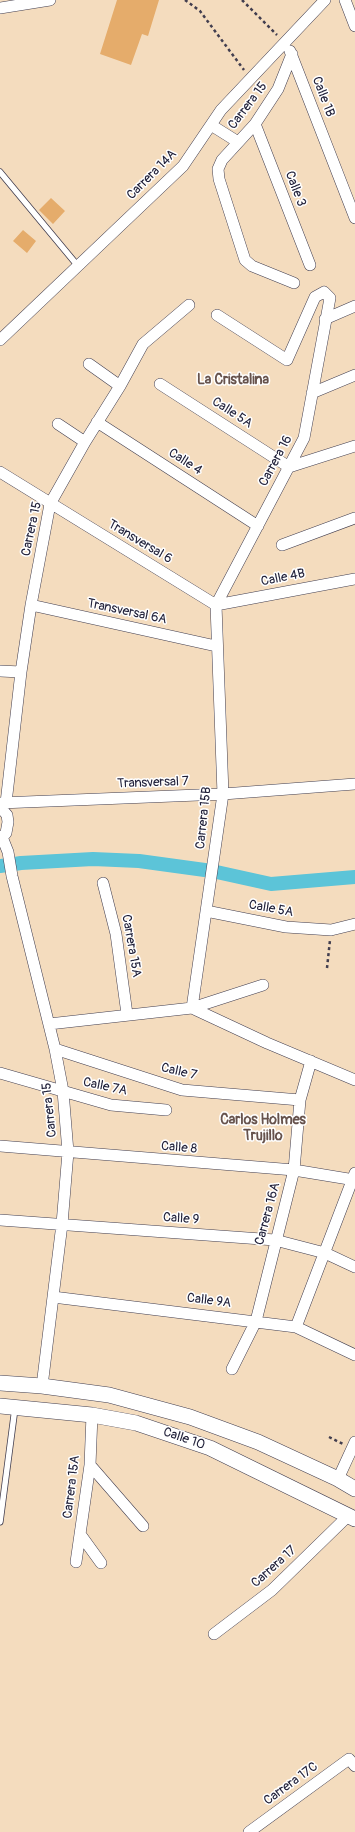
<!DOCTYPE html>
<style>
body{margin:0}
canvas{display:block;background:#f4dcbe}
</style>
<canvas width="355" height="1832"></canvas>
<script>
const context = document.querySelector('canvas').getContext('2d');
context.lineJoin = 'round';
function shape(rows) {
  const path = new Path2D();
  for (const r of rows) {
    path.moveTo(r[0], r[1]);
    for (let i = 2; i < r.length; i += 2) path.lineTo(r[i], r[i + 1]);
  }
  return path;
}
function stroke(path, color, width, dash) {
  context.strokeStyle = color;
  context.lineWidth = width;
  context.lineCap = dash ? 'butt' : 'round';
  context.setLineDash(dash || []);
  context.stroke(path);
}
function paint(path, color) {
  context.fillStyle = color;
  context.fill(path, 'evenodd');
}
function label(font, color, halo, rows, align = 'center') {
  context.font = font + ' Pangolin,sans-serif';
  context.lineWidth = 3;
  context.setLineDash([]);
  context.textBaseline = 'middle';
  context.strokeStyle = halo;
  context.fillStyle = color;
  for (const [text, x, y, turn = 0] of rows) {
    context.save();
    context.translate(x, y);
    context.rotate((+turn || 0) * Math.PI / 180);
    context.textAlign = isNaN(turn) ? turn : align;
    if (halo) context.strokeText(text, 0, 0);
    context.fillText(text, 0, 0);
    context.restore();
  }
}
const canal = shape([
 [0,866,21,863,93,859,139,861,212,871,271,884,355,877]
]);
const building = shape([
 [117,0,159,0,148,36,142,34,131,65,100,54],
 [51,198,65,211,53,224,39,210],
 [23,230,36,241,27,253,13,241]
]);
const path = shape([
 [185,0,200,11,244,70],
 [242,0,277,35],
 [327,968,330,940],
 [329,1437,343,1444]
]);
const lane = shape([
 [0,172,78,266],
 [0,1522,15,1408]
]);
const street = shape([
 [345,0,355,26],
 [0,8,50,0],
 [290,51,355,218],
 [292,54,278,89,255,124,222,160,218,169,219,179,245,260,252,266,294,283],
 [255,124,310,265],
 [211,125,238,142],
 [217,315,287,360,315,297,324,292,330,298,304,438,216,605,223,794,192,1008,267,1043,355,1080],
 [325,319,355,306],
 [0,340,183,166,221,110,325,0],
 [89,364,120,386],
 [160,384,289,467],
 [312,393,355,375],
 [97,422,258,526],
 [58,424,85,442],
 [289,467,355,446],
 [0,472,216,605],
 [282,545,355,518],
 [31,605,216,646],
 [216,605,355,579],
 [0,671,21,672],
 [0,803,223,794,355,784],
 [6,803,21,672,31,605,50,504,85,442,120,386,143,344,189,305],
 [0,807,7,815,8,822,6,833,0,839],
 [2,837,8,852,12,876,55,1049,63,1091,68,1152,62,1224,42,1386],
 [103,883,116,934,127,1014],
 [206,911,286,927,331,930,355,924],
 [49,1024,192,1008,263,985],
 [55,1049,182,1090,300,1100],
 [0,1073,111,1105,166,1110],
 [0,1146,294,1170,355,1180],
 [0,1220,275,1240,325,1253,355,1267],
 [53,1297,296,1327,355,1355],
 [296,1327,355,1173],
 [232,1369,256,1321,294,1170,300,1100,311,1061],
 [90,1465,143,1526],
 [338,1479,355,1442],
 [80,1534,101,1563],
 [76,1562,90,1465,92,1415],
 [214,1634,272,1590,349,1515],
 [249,1832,349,1759,355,1766]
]);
const secondary = shape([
 [0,1383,42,1386,109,1395,190,1417,258,1442,338,1479,355,1489],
 [0,1406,92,1415,136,1423,210,1448,355,1519]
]);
const streetNames = [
 ["Calle 1B",323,97,69],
 ["Carrera 15",248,106,-53],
 ["Carrera 14A",152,175,-45],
 ["Calle 3",295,189,69],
 ["Calle 5A",232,413,33],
 ["Carrera 16",276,461,-62],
 ["Calle 4",185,462,33],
 ["Carrera 15",32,529,-78],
 ["Transversal 6",140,542,31],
 ["Calle 4B",283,578,-11],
 ["Transversal 6A",127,612,12],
 ["Transversal 7",153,783,-2],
 ["Carrera 15B",204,818,-84],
 ["Calle 5A",271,909,10],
 ["Carrera 15A",131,946,80],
 ["Calle 7",179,1072,13],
 ["Calle 7A",105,1087,12],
 ["Carrera 15",50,1110,-96],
 ["Calle 8",179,1148,5],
 ["Carrera 16A",268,1214,-75],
 ["Calle 9",181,1219,4],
 ["Calle 9A",209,1301,7],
 ["Calle 10",184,1439,19],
 ["Carrera 15A",72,1487,-83],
 ["Carrera 17",274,1567,-42],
 ["Carrera 17C",291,1784,-36]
];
const neighbourhoodNames = [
 ["La Cristalina",233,380],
 ["Carlos Holmes",263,1120],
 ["Trujillo",263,1136]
];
stroke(canal, '#5cc4d8', 14);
paint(building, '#e5ac6b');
stroke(lane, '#423e4f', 7);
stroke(street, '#423e4f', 12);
stroke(secondary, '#423e4f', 16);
stroke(path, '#423e4f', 2.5, [3, 3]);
stroke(lane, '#fff', 5.5);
stroke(street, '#fff', 11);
stroke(secondary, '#fff', 15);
label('13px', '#22223b', '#fff', streetNames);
label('bold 14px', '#66524c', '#fff', neighbourhoodNames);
</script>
